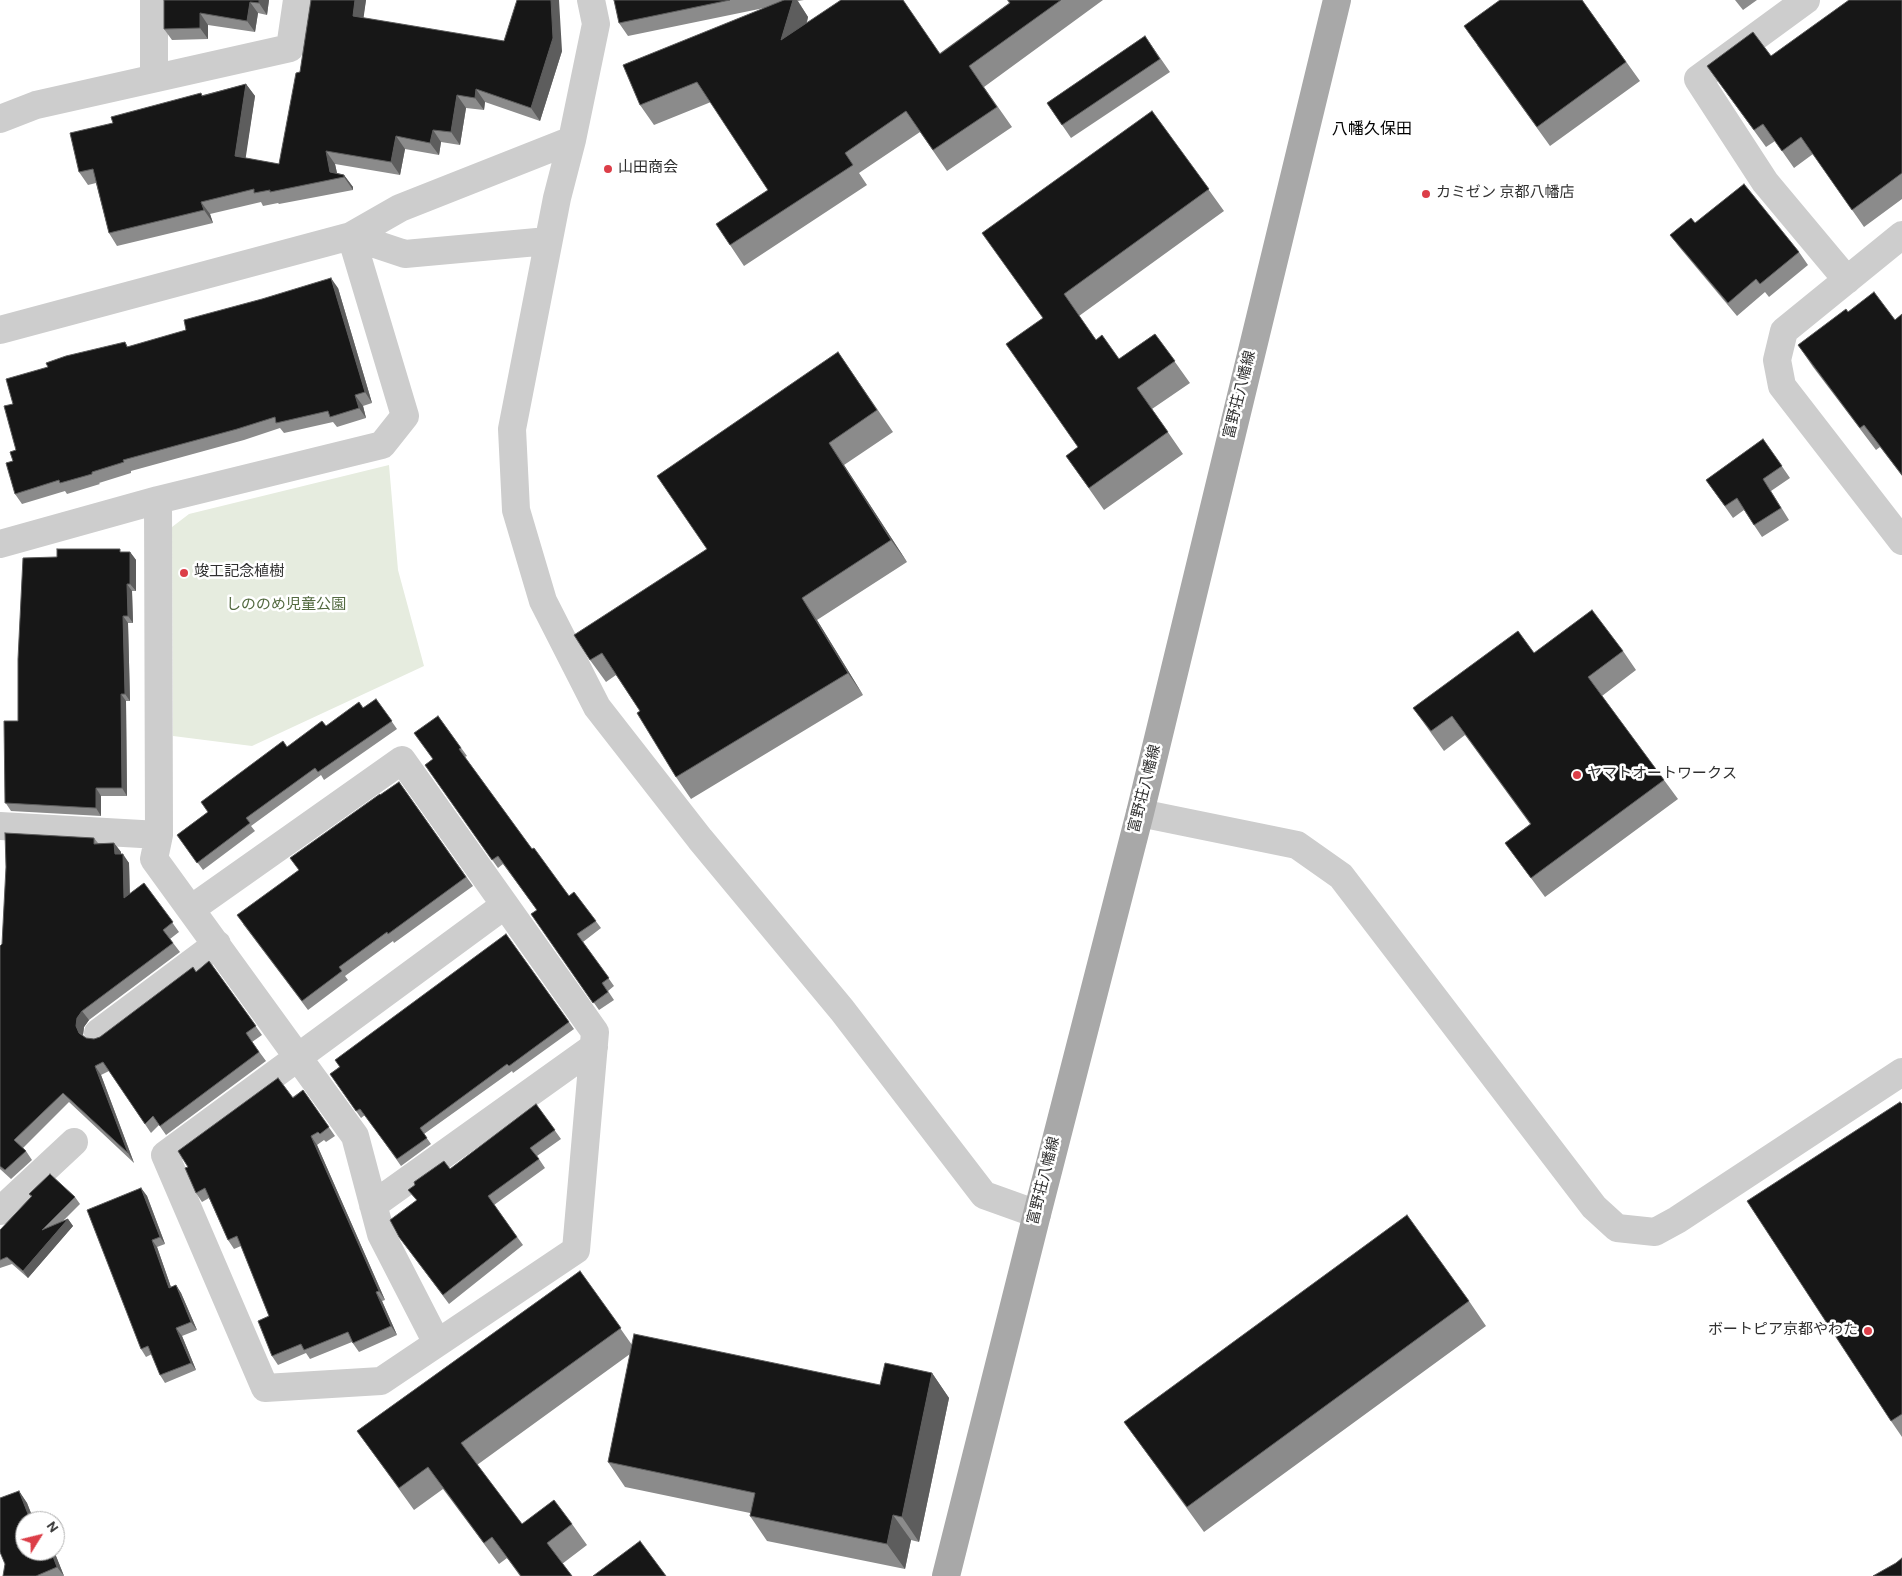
<!DOCTYPE html>
<meta charset="utf-8">
<style>
body{margin:0}
#map{position:relative;width:1902px;height:1576px;overflow:hidden;background:#fff;font-family:Overpass,sans-serif}
canvas{display:block}
.north{position:absolute;left:15px;top:1511px;width:50px;height:50px;box-sizing:border-box;background:#fff;border:1px solid #acacac;border-radius:50%;rotate:54deg;font-size:14px;font-weight:700;line-height:20px;text-align:center;color:#303030}
.north::after{content:'';display:block;margin:auto;width:18px;height:22px;background:#dc3e48;clip-path:polygon(50% 0,100% 100%,50% 72%,0 100%)}
</style>
<div id="map">
<canvas width="1902" height="1576"></canvas>
<div class="north">N</div>
</div>
<script>
const context = document.querySelector('canvas').getContext('2d');
context.lineJoin = 'round';
function paint(path, color) {
  context.fillStyle = color;
  context.fill(path, 'evenodd');
}
function shape(rows) {
  const path = new Path2D();
  for (const r of rows) {
    path.moveTo(r[0], r[1]);
    for (let i = 2; i < r.length; i += 2) path.lineTo(r[i], r[i + 1]);
  }
  return path;
}
function stroke(path, color, width, dash) {
  context.strokeStyle = color;
  context.lineWidth = width;
  context.lineCap = dash ? 'butt' : 'round';
  context.setLineDash(dash || []);
  context.stroke(path);
}
function label(font, color, halo, rows, align = 'center') {
  context.font = font + ' Overpass,"Noto Sans JP",sans-serif';
  context.lineWidth = 5;
  context.setLineDash([]);
  context.textBaseline = 'middle';
  context.strokeStyle = halo;
  context.fillStyle = color;
  for (const [text, x, y, turn = 0] of rows) {
    context.save();
    context.translate(x, y);
    context.rotate((+turn || 0) * Math.PI / 180);
    context.textAlign = isNaN(turn) ? turn : align;
    if (halo) context.strokeText(text, 0, 0);
    context.fillText(text, 0, 0);
    context.restore();
  }
}
const green = shape([
 [389,465,398,570,424,666,252,746,173,736,172,527,189,514]
]);
const minor = shape([
 [154,0,154,78],
 [591,0,596,24,572,140,557,198,512,429,516,510,543,601,597,707,700,839,842,1010,984,1195,1037,1214],
 [1806,0,1698,79,1765,182,1847,280],
 [0,119,36,105,290,48,297,0],
 [1902,235,1784,331,1777,360,1782,386,1902,541],
 [0,330,351,236,405,254,548,241],
 [0,544,158,500],
 [1140,813,1297,845,1341,876,1594,1207,1617,1228,1655,1232,1677,1220,1902,1072],
 [0,826,159,835,158,500,382,445,405,416,351,236,400,208,572,140],
 [159,835,154,859,355,1136,381,1234,437,1343],
 [191,909,402,760,505,905,595,1032,576,1250,381,1381,265,1388,165,1155,505,905],
 [98,1033,217,944],
 [373,1205,594,1047],
 [0,1211,74,1142]
]);
const major = shape([
 [946,1576,1037,1214,1140,813,1337,0]
]);
const wall = shape([
 [164,0,269,0,267,15,258,13,255,32,208,25,208,39,172,40,164,29],
 [311,0,366,0,363,18,562,51,540,121,485,102,484,110,466,108,460,145,441,142,439,155,405,149,400,175,335,164,337,173,344,175,353,187,353,190,279,204,278,203,263,206,261,202,210,214,213,223,117,246,109,233,96,183,88,185,79,172,113,123,203,95,246,84,255,96,245,158,279,164,300,72],
 [614,0,804,0,798,1,808,17,807,23,940,53,1009,3,1007,0,1103,0,984,87,1012,127,947,171,920,132,859,173,867,185,744,266,730,245,768,190,711,102,654,125,640,105,764,8,628,36,619,23],
 [1582,0,1640,81,1550,146,1477,45],
 [1735,0,1757,0,1743,10],
 [1902,0,1902,199,1864,227,1813,154,1794,168,1775,141,1766,147,1707,66,1771,56],
 [1145,36,1170,72,1071,138,1047,103],
 [1152,111,1224,211,1079,316,1096,340,1119,359,1155,334,1190,383,1152,409,1183,454,1104,510,1066,456,1078,447,1043,318],
 [1695,223,1799,252,1808,265,1769,297,1765,292,1737,316,1680,248,1670,235],
 [338,288,372,403,363,406,366,418,337,427,333,422,284,433,280,428,244,440,131,471,131,473,99,483,100,484,67,494,65,491,22,504,15,494,13,461,16,450,13,404,48,367,125,342,128,347],
 [1848,312,1895,320,1902,314,1902,476,1880,447,1876,450,1813,367,1798,345],
 [838,352,893,432,844,465,907,562,817,620,863,695,691,799,676,777,640,711,616,675,606,682,590,660,707,549],
 [1763,439,1790,478,1771,491,1789,520,1762,537,1744,510,1733,518,1706,480],
 [122,552,130,552,136,560,136,591,132,591,133,623,128,623,130,701,126,701,127,796,101,796,101,816,11,811,5,802,18,721],
 [1623,651,1636,670,1602,696,1678,799,1545,897,1505,843,1530,824,1465,735,1444,751,1413,708,1534,653],
 [376,699,397,729,324,780,321,775,251,826,255,831,203,870,177,835,208,812,287,747,363,708],
 [438,716,467,756,465,757,532,849,569,896,574,892,601,928,583,942,614,986,608,991,614,1000,599,1010,531,914,537,910,503,864,498,868,425,765,433,759],
 [399,782,473,886,394,943,393,941,345,976,348,980,308,1010,243,924,299,870,380,795],
 [94,838,98,843,114,843,121,852,121,854,129,863,130,894,144,883,179,932,170,939,180,952,89,1020,84,1027,83,1035,86,1038,94,1039,100,1037,196,972,209,961,262,1035,252,1042,266,1061,166,1135,159,1125,151,1133,109,1071,101,1075,134,1163,69,1102,23,1148,26,1151,32,1160,11,1179,0,1169,0,946,2,944],
 [506,934,574,1029,513,1073,512,1071,424,1134,431,1144,401,1166,365,1115,361,1118,330,1074],
 [303,1090,335,1136,326,1142,324,1140,317,1145,385,1300,382,1301,397,1335,359,1352,352,1342,310,1359,306,1353,278,1365,272,1356,269,1316,241,1246,234,1249,228,1240,209,1198,202,1202,196,1193,188,1167],
 [536,1104,561,1139,537,1156,545,1168,494,1205,523,1245,449,1304,399,1237,417,1201,408,1190,450,1169],
 [1902,1104,1902,1437,1891,1421],
 [141,1188,147,1196,165,1244,157,1247,171,1287,176,1285,181,1293,197,1330,182,1336,196,1370,165,1383,160,1375,152,1354,146,1357,141,1349],
 [29,1194,75,1197,80,1204,62,1222,68,1219,73,1226,28,1278,12,1264,0,1268,0,1230,31,1197],
 [580,1271,632,1345,880,1385,932,1373,949,1398,919,1542,911,1540,905,1569,767,1541,750,1516,750,1513,625,1487,608,1462,630,1354,477,1465,522,1524,572,1524,587,1545,562,1564,572,1576,520,1576,507,1558,499,1564,443,1489,414,1510,357,1431],
 [1469,1301,1486,1326,1204,1532,1124,1422],
 [19,1491,27,1503,33,1518,37,1516,41,1521,25,1521,25,1551,54,1551,64,1576,3,1576]
]);
const shadedWall = shape([
 [259,0,269,0,267,15,259,3],
 [355,0,366,0,362,29,353,16],
 [551,0,559,0,562,51,540,121,531,108],
 [793,0,797,0,808,17,796,61,781,40],
 [250,2,258,13,255,32,247,21],
 [200,13,208,25,208,39,200,28],
 [246,84,255,96,244,169,235,156],
 [476,89,485,102,484,110,475,98],
 [457,95,466,108,460,145,451,132],
 [433,130,441,142,439,155,430,143],
 [396,136,405,149,400,175,391,162],
 [326,151,335,164,338,178,330,172],
 [344,175,353,187,353,190,344,177],
 [201,202,210,214,213,223,204,210],
 [331,278,338,288,372,403,365,392],
 [355,395,363,406,366,418,359,408],
 [829,443,844,465,907,562,891,540],
 [130,552,136,560,136,591,130,584],
 [127,584,132,591,133,623,128,616],
 [802,598,817,620,863,695,848,673],
 [123,616,128,623,130,701,125,694],
 [121,694,126,701,127,796,122,788],
 [96,788,101,796,101,816,96,808],
 [114,843,121,852,121,863,115,854],
 [123,854,129,863,130,908,124,898],
 [82,1011,89,1020,84,1027,83,1035,79,1033,76,1026,77,1018],
 [95,1066,101,1075,134,1163,128,1153],
 [311,1136,317,1145,385,1300,379,1291],
 [141,1188,147,1196,165,1244,160,1237],
 [68,1219,73,1226,28,1278,23,1271],
 [152,1240,157,1247,174,1296,169,1288],
 [176,1285,181,1293,197,1330,191,1322],
 [376,1292,382,1301,397,1335,391,1326],
 [176,1328,182,1336,196,1370,191,1363],
 [932,1373,949,1398,919,1542,902,1517],
 [19,1491,27,1503,34,1521,30,1519],
 [893,1515,911,1540,905,1569,887,1544],
 [51,1551,54,1551,64,1576,57,1567]
]);
const building = shape([
 [164,0,259,0,259,3,250,2,247,21,200,13,200,28,164,29,164,0],
 [311,0,355,0,353,16,504,41,517,0,551,0,553,38,531,108,476,89,475,98,457,95,451,132,433,130,430,143,396,136,391,162,326,151,330,172,344,175,344,177,270,192,270,190,254,193,254,189,201,202,204,210,109,233,93,169,79,172,70,133,113,123,111,117,201,93,202,96,246,84,235,156,279,164,296,73,300,72,311,0],
 [614,0,730,0,619,23,614,0],
 [784,0,793,0,781,40,841,0,903,0,940,54,1010,3,1008,0,1061,0,969,66,997,107,933,150,906,111,845,153,853,165,730,245,716,224,768,190,697,82,640,105,623,65,784,0],
 [1500,0,1582,0,1626,62,1537,127,1464,26,1500,0],
 [1849,0,1902,0,1902,173,1852,210,1801,137,1782,151,1763,124,1754,130,1707,66,1753,32,1771,56,1849,0],
 [1145,36,1160,59,1062,125,1047,103,1145,36],
 [1152,111,1209,189,1064,294,1096,340,1102,335,1119,359,1155,334,1175,361,1137,388,1168,432,1089,488,1066,456,1078,447,1006,344,1043,318,982,233,1152,111],
 [1744,184,1799,252,1760,284,1756,279,1728,303,1670,235,1691,218,1695,223,1744,184],
 [331,278,365,392,355,395,359,408,330,417,328,411,276,423,275,417,237,429,123,460,124,462,92,472,92,474,60,483,59,480,15,494,6,463,13,461,10,452,16,450,4,406,13,404,6,379,48,367,46,363,66,356,125,342,127,347,186,330,184,320,262,299,331,278],
 [1874,292,1895,320,1902,314,1902,475,1864,425,1860,428,1798,345,1846,309,1848,312,1874,292],
 [838,352,877,410,829,443,891,540,802,598,848,673,676,777,637,713,640,711,602,653,590,660,574,635,707,549,657,476,838,352],
 [1763,439,1782,466,1763,479,1781,508,1754,525,1737,498,1725,506,1706,480,1763,439],
 [57,549,120,549,120,552,130,552,130,584,127,584,128,616,123,616,125,694,121,694,122,788,96,788,96,808,5,803,5,802,4,721,18,721,18,659,23,558,57,557,57,549],
 [1592,610,1623,651,1588,677,1664,780,1531,878,1505,843,1531,824,1452,716,1431,731,1413,708,1518,631,1534,653,1592,610],
 [376,699,392,721,318,772,315,768,246,818,250,823,197,863,177,835,208,812,201,802,283,741,287,747,322,721,326,726,359,702,363,708,376,699],
 [438,716,461,748,459,749,532,849,534,848,569,896,574,892,596,921,577,934,609,978,602,983,608,992,593,1003,531,914,537,910,498,856,492,860,425,765,433,759,414,733,438,716],
 [399,782,466,877,388,934,387,932,339,967,342,971,302,1001,237,915,299,870,290,858,380,794,380,795,399,782],
 [5,833,94,838,94,844,114,843,115,854,123,854,124,898,144,883,173,922,163,930,173,943,82,1011,77,1018,76,1026,79,1033,86,1038,94,1039,100,1037,193,967,196,972,209,961,256,1026,246,1033,259,1052,160,1126,153,1116,145,1124,103,1062,95,1066,128,1153,63,1093,14,1140,26,1151,5,1170,0,1166,0,946,2,944,6,867,5,833],
 [506,934,569,1022,509,1066,507,1064,420,1128,427,1138,397,1159,360,1109,356,1111,330,1074,340,1067,335,1060,506,934],
 [278,1078,293,1098,303,1090,329,1127,320,1134,318,1132,311,1136,379,1291,376,1292,391,1326,353,1343,348,1332,304,1350,301,1344,272,1356,258,1321,269,1316,237,1236,228,1240,205,1188,196,1193,185,1168,188,1167,178,1151,278,1078],
 [1900,1102,1902,1104,1902,1414,1891,1421,1747,1201,1900,1102],
 [536,1104,555,1130,530,1148,539,1159,488,1196,517,1237,443,1295,399,1237,390,1220,417,1200,408,1190,415,1185,414,1182,444,1161,450,1169,536,1104],
 [50,1174,75,1197,42,1230,68,1219,23,1271,7,1257,0,1260,0,1230,32,1196,29,1194,50,1174],
 [141,1188,160,1237,152,1240,169,1288,176,1285,191,1322,176,1328,191,1363,160,1375,148,1346,141,1349,87,1210,141,1188],
 [1407,1215,1469,1301,1187,1507,1124,1422,1407,1215],
 [580,1271,621,1328,461,1443,522,1524,554,1500,572,1524,547,1543,572,1576,521,1576,492,1537,484,1543,428,1467,399,1488,357,1431,580,1271],
 [634,1334,880,1385,885,1363,932,1373,902,1517,893,1515,887,1544,750,1516,755,1493,608,1462,634,1334],
 [19,1491,30,1519,37,1516,39,1521,25,1521,25,1551,51,1551,57,1567,36,1576,3,1576,5,1564,0,1552,0,1498,19,1491],
 [640,1541,666,1576,593,1576,640,1541],
 [1902,1558,1902,1576,1873,1576,1896,1563,1902,1558]
]);
const markers = [
 [608,169,5,"#dc3e48"],
 [1426,194,5,"#dc3e48"],
 [184,573,5,"#dc3e48"],
 [1577,775,5,"#dc3e48"],
 [1868,1331,5,"#dc3e48"]
];
const poiNames = [
 ["山田商会",618,169],
 ["カミゼン 京都八幡店",1436,194],
 ["竣工記念植樹",194,573],
 ["ヤマトオートワークス",1587,775],
 ["ボートピア京都やわた",1858,1331,"right"]
];
const streetNames = [
 ["富野荘八幡線",1241,395,-76],
 ["富野荘八幡線",1146,789,-76],
 ["富野荘八幡線",1045,1181,-76]
];
const parkNames = [
 ["しののめ児童公園",286,606]
];
const neighbourhoodNames = [
 ["八幡久保田",1372,131]
];
paint(green, '#e6ecdf');
stroke(minor, '#cdcdcd', 28);
stroke(major, '#a8a8a8', 28);
paint(wall, '#8b8b8b');
paint(shadedWall, '#5d5d5d');
paint(building, '#171717');
stroke(building, '#5d5d5d', 1);
for (const [x, y, r, color] of markers) {
  const dot = new Path2D();
  dot.arc(x, y, r, 0, 2 * Math.PI);
  context.fillStyle = color;
  context.fill(dot);
  stroke(dot, '#fff', 2);
}
label('15px', '#303030', '#fff', poiNames, 'left');
label('15px', '#303030', '#fff', streetNames);
label('15px', '#536a40', '#fff', parkNames);
label('16px', '#000', '#fff', neighbourhoodNames);
</script>
